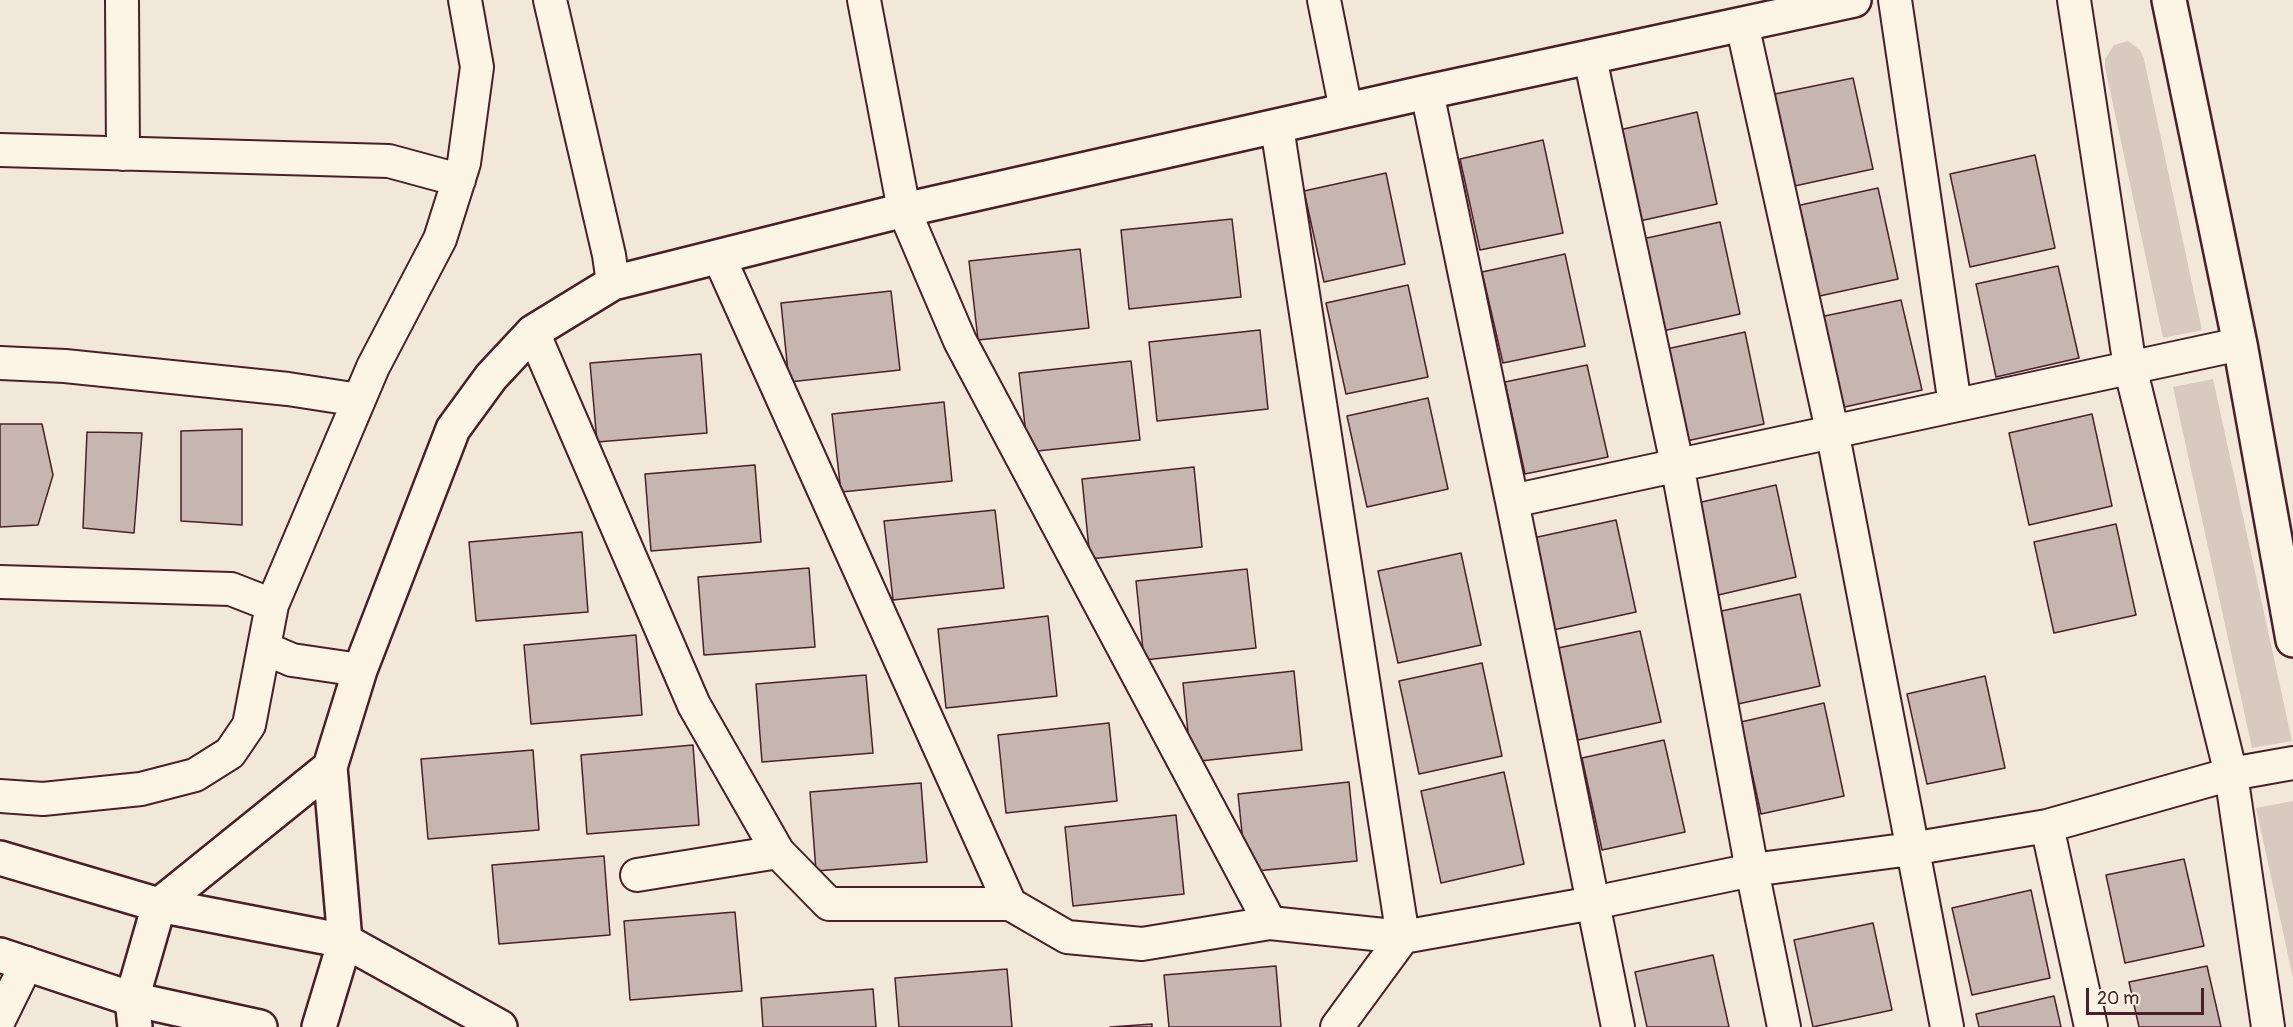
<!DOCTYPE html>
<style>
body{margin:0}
#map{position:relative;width:2293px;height:1027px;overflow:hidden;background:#f1e8da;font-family:Pangolin,sans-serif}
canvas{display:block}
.scale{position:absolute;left:2086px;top:988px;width:118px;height:27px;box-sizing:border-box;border:3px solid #4a1f2b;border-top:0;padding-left:8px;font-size:18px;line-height:21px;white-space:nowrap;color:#4a1f2b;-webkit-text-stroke:4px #fcf5e5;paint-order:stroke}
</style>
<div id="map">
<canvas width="2293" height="1027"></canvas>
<div class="scale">20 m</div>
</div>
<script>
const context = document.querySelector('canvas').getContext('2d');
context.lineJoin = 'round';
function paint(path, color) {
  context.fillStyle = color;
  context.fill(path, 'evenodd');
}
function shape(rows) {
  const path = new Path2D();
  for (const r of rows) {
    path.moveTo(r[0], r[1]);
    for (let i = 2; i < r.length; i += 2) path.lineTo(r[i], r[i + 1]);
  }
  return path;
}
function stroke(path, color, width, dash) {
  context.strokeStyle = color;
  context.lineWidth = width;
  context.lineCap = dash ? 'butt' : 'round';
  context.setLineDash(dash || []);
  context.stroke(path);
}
const green = shape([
 [2128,41,2140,50,2144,59,2202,330,2163,338,2105,67,2105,59,2114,45],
 [2213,379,2292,741,2252,748,2173,387],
 [2293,801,2293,978,2256,808]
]);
const building = shape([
 [1853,78,1873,169,1790,187,1770,95,1853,78],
 [1697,112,1717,204,1635,222,1615,131,1697,112],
 [1543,140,1563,233,1480,250,1460,159,1543,140],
 [2035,155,2055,248,1970,267,1950,174,2035,155],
 [1386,173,1405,264,1324,282,1304,191,1386,173],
 [1878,188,1898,279,1815,297,1796,206,1878,188],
 [1232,219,1241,297,1129,309,1121,230,1232,219],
 [1720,222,1740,314,1658,332,1638,240,1720,222],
 [1080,249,1089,328,978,340,969,261,1080,249],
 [1565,254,1585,346,1503,363,1482,272,1565,254],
 [2058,266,2079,358,1996,377,1976,284,2058,266],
 [1408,285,1428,377,1346,394,1326,303,1408,285],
 [891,291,900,370,789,382,781,303,891,291],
 [1901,300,1922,390,1840,408,1820,317,1901,300],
 [1260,330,1268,409,1157,421,1149,342,1260,330],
 [1745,332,1764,424,1682,442,1662,350,1745,332],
 [701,354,707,433,597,442,590,363,701,354],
 [1131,361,1140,440,1028,452,1019,373,1131,361],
 [1587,365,1608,457,1525,474,1505,382,1587,365],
 [1428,398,1448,489,1367,507,1347,416,1428,398],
 [944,402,952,481,841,492,832,414,944,402],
 [2092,414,2112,506,2029,525,2009,433,2092,414],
 [0,424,42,424,53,475,38,525,0,527,0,424],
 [242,429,242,525,181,521,181,431,242,429],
 [87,432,142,433,134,533,83,528,87,432],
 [755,465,761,542,651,551,645,474,755,465],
 [1194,467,1202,547,1090,559,1082,479,1194,467],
 [1776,485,1796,577,1714,596,1693,504,1776,485],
 [995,510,1004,588,893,600,884,521,995,510],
 [1616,520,1636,612,1553,630,1533,538,1616,520],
 [2116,524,2136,615,2054,633,2034,542,2116,524],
 [582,532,588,612,476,621,469,542,582,532],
 [1461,553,1481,645,1398,663,1378,571,1461,553],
 [809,568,815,647,704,655,698,577,809,568],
 [1247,569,1256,648,1144,660,1136,581,1247,569],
 [1800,594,1820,686,1738,704,1717,612,1800,594],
 [1048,616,1057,696,946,708,938,629,1048,616],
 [1640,631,1661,722,1578,740,1558,648,1640,631],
 [636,635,642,715,531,724,524,645,636,635],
 [1482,663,1502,756,1419,774,1399,681,1482,663],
 [1294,671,1302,750,1191,762,1183,683,1294,671],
 [866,675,873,753,762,762,756,684,866,675],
 [1985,676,2005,768,1927,784,1907,694,1985,676],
 [1824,703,1844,796,1761,814,1741,722,1824,703],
 [1109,723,1117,801,1006,813,998,735,1109,723],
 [1664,740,1685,832,1602,850,1582,758,1664,740],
 [693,745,699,825,587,834,581,755,693,745],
 [533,750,539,830,428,839,421,759,533,750],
 [1504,772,1524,864,1441,883,1421,791,1504,772],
 [1349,782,1357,861,1246,872,1238,794,1349,782],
 [921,783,927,862,816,871,810,792,921,783],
 [1176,815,1184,894,1073,906,1065,827,1176,815],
 [604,856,610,935,499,944,492,865,604,856],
 [2184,859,2204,946,2125,963,2106,875,2184,859],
 [2031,890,2050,978,1972,995,1952,908,2031,890],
 [735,912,742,991,630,1000,624,921,735,912],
 [1873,923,1892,1010,1813,1027,1794,940,1873,923],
 [1713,955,1729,1027,1647,1027,1635,972,1713,955],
 [1276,966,1281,1027,1169,1027,1164,975,1276,966],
 [2207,966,2221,1027,2139,1027,2129,982,2207,966],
 [1007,969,1012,1027,899,1027,895,978,1007,969],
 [873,989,876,1027,763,1027,761,998,873,989],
 [2054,996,2061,1027,1979,1027,1976,1014,2054,996],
 [1152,1024,1152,1027,1110,1027,1152,1024]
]);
const minor = shape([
 [122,0,123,154],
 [550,0,609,255,613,283],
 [864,0,904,210,960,341,1270,923],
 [1324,0,1346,110],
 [1895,0,1955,405],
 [2074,0,2130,367,2231,774,2268,1027],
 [1742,24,1832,430,1947,1027],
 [1590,58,1677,464,1752,870,1784,1027],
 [1427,92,1512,501,1618,1027],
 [1277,127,1403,937,1337,1027],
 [0,150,389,161,459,180],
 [719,257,1010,904],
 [533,332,694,705,778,852],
 [0,363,65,366,288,389,359,400],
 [1512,501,2240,344],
 [0,582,231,589,272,605],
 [264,648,292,660,360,670],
 [0,796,43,799,141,789,195,775,230,753,249,725,272,605,373,367,440,239,464,163,477,67,465,0],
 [2047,826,2091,1027],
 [637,875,778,852,829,904,1010,904,1067,937,1142,944,1270,923,1403,937,1593,903,1752,870,1911,849,2047,826,2231,774,2293,763],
 [0,1018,27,963]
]);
const tertiary = shape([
 [2169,0,2240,344,2293,640],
 [135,1027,132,999,159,905,330,767],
 [319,1027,345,941,330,767,360,670,453,429,491,377,533,332,613,283,904,210,1427,92,1854,0]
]);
const secondary = shape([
 [0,858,159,905,345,941,500,1027],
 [0,955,132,999,260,1027]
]);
paint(green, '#d8cac0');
paint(building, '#c7b6af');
stroke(building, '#4a1f2b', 1.5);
stroke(minor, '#4a1f2b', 36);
stroke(tertiary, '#4a1f2b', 38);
stroke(secondary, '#4a1f2b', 38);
stroke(minor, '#fcf5e5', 32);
stroke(tertiary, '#fcf5e5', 33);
stroke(secondary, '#fcf5e5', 33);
</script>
